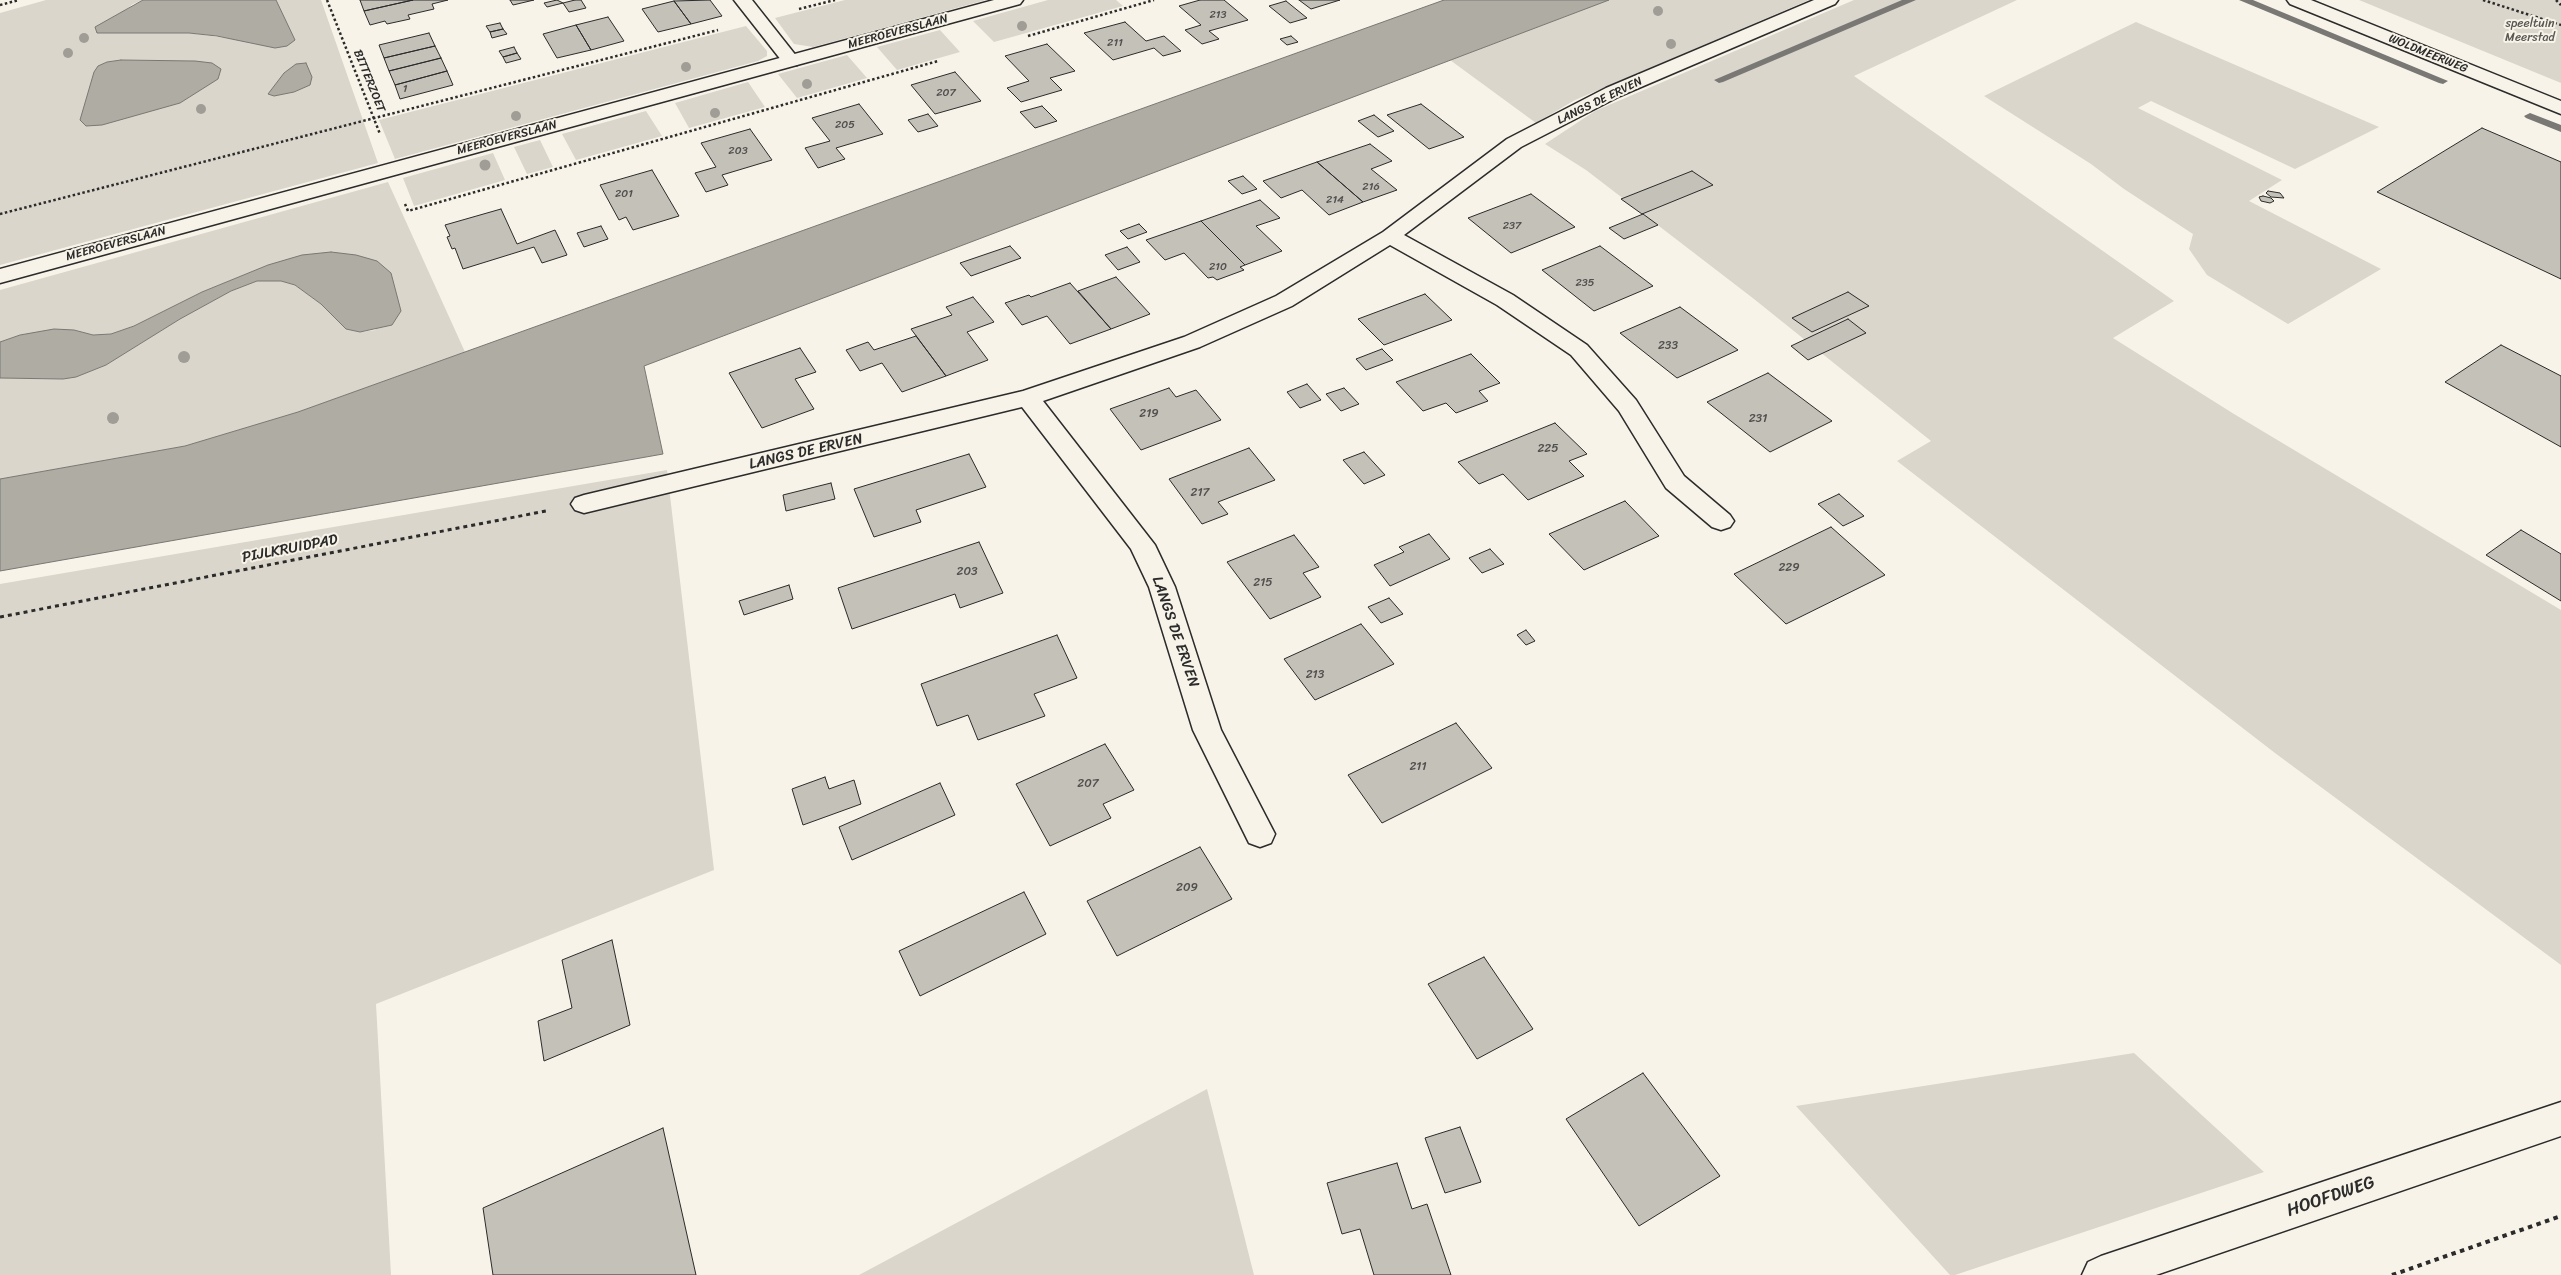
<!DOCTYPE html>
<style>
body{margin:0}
canvas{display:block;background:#f7f3e8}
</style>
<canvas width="2561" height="1275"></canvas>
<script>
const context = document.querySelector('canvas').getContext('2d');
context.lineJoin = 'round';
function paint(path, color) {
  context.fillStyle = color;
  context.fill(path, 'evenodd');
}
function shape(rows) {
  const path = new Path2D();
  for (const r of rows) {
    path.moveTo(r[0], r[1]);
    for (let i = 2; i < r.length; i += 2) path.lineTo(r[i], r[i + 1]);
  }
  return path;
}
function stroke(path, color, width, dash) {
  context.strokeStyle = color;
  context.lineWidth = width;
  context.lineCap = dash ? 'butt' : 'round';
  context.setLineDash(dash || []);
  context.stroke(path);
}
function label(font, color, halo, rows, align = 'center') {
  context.font = font + ' Sriracha,sans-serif';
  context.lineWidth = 4;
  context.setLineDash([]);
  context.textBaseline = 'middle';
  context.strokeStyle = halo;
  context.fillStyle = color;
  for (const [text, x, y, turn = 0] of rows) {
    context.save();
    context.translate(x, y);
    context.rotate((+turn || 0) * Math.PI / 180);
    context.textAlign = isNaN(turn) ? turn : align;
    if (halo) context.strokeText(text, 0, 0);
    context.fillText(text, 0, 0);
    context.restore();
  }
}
const green = shape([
 [46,0,143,0,133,4,97,33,189,33,234,39,294,40,276,0,321,0,378,163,0,265,0,13],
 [121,60,195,61,98,66,107,62],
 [845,0,986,0,813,47,794,44,775,18],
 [1048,0,1116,0,1123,6,994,42,973,21],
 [1609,0,1809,0,1575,100,1536,123,1450,60],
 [1854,0,2017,0,1854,76,2174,301,2113,338,2234,414,2561,610,2561,965,2275,753,1897,461,1931,441,1754,299,1586,170,1545,144,1595,111],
 [2359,0,2561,0,2561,83],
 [2136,22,2379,127,2295,169,2151,101,2138,108,2282,180,2249,201,2381,269,2288,324,2207,275,2189,249,2193,234,2124,189,2091,164,1984,96],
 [746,26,767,51,767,56,758,61,395,159,379,120],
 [940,30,960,52,897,70,877,47],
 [847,55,867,78,797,98,778,74],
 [748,82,765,107,689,128,675,103],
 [646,111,662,136,576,160,562,134],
 [540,140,553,167,527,174,514,147],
 [493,153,505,180,414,206,403,178],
 [388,182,465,352,298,412,185,446,0,479,0,378,63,379,76,377,106,365,180,319,231,291,257,281,281,281,295,285,321,304,346,329,360,332,376,330,268,265,202,292,134,326,111,334,93,335,74,330,20,335,0,342,0,290],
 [667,470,714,870,376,1004,391,1275,0,1275,0,584],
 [2134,1053,2264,1172,1955,1275,1950,1275,1796,1106],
 [1207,1089,1254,1275,859,1275]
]);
const water = shape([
 [143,0,276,0,295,40,287,46,275,48,217,36,189,33,97,33,95,27,143,0],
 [1444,0,1609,0,644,366,663,454,0,571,0,479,185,446,298,412,1444,0],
 [121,60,195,61,212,63,221,69,218,79,180,103,102,125,86,126,80,120,94,72,98,66,107,62,121,60],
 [306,63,312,77,310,85,294,92,274,96,268,94,284,73,296,64,306,63],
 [331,252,356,255,377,261,391,273,401,311,392,325,360,332,346,329,321,304,295,285,281,281,257,281,231,291,180,319,106,365,76,377,63,379,0,378,0,342,20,335,54,329,74,330,93,335,111,334,134,326,202,292,268,265,302,255,331,252]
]);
const stream = shape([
 [1902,0,1916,0,1723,82,1719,83,1714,80,1902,0],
 [2239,0,2253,0,2448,81,2443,84,2439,83,2239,0],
 [2530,113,2561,125,2561,132,2526,118,2524,116,2530,113]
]);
const building = shape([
 [360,0,413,0,364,11,360,0],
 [413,0,448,0,432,4,434,9,408,15,410,19,387,24,385,21,370,25,364,11,413,0],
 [510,0,534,0,513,5,510,0],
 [557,0,563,3,547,7,544,3,557,0],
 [575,0,581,0,586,8,569,12,563,3,575,0],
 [710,0,722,16,691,24,674,1,710,0],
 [1200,0,1224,0,1248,20,1209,31,1219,39,1202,44,1185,30,1201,25,1179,6,1200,0],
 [1299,0,1340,0,1311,9,1299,0],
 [674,1,691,24,658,32,642,9,674,1],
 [1286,1,1307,18,1290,23,1269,6,1286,1],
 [608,17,624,41,591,50,576,25,608,17],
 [1125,22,1146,41,1164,36,1181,51,1163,56,1154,48,1113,60,1084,33,1125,22],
 [500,23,503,29,490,32,486,26,500,23],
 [576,25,591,50,557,58,543,34,576,25],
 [503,29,507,34,492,38,490,32,503,29],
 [429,33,435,46,384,58,379,45,429,33],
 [1291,36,1298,42,1287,45,1280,39,1291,36],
 [1047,44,1075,71,1050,78,1062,90,1021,102,1007,88,1029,81,1005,56,1047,44],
 [435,46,441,58,389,71,384,58,435,46],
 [514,47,517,53,503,57,499,51,514,47],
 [517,53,521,59,506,63,503,57,517,53],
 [441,58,447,71,395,85,389,71,441,58],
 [447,71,453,85,400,99,395,85,447,71],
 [955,72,981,101,935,114,911,85,955,72],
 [859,104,883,134,836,148,845,159,818,168,805,148,830,141,812,118,859,104],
 [1421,104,1464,137,1429,149,1387,115,1421,104],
 [1042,106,1057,121,1035,128,1020,112,1042,106],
 [928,114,938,126,918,132,908,120,928,114],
 [1374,115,1394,131,1378,137,1358,121,1374,115],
 [2482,128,2561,162,2561,279,2377,192,2482,128],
 [750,129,772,160,722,175,728,185,706,192,695,173,716,167,701,143,750,129],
 [1370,144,1392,161,1371,169,1397,190,1363,202,1317,162,1370,144],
 [1317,162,1363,202,1329,215,1302,190,1281,198,1263,181,1317,162],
 [652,170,679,216,633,230,626,217,619,220,600,185,652,170],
 [1692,171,1713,185,1642,214,1621,199,1692,171],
 [1243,176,1257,189,1242,194,1228,181,1243,176],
 [2268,191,2280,193,2284,198,2271,197,2266,193,2268,191],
 [1531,194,1575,227,1511,253,1468,218,1531,194],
 [2263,196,2271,198,2274,201,2270,203,2261,201,2259,197,2263,196],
 [1260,200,1280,218,1256,226,1282,251,1245,265,1201,221,1260,200],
 [501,209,517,244,555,230,567,255,542,263,534,247,463,269,455,248,452,249,447,237,450,236,445,225,501,209],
 [1643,214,1658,225,1624,239,1609,228,1643,214],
 [1201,221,1245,265,1240,267,1244,270,1217,280,1213,277,1208,278,1184,253,1165,260,1146,240,1201,221],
 [1139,224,1147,232,1128,239,1120,231,1139,224],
 [601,226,608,239,584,247,577,233,601,226],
 [1010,246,1021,258,971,276,960,263,1010,246],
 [1600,246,1653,286,1594,311,1542,270,1600,246],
 [1127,247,1140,262,1118,270,1105,255,1127,247],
 [1116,277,1150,314,1111,329,1078,291,1116,277],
 [1070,283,1111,329,1070,344,1047,316,1022,325,1005,303,1029,295,1031,297,1070,283],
 [1848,292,1869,306,1812,332,1792,318,1848,292],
 [1425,294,1452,320,1384,345,1358,319,1425,294],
 [973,297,994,322,967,332,988,360,946,376,911,329,952,315,946,307,973,297],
 [1680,307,1738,350,1677,378,1620,333,1680,307],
 [1848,319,1866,333,1808,360,1791,346,1848,319],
 [916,336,946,376,902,392,882,363,860,371,846,350,868,342,874,350,916,336],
 [2501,345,2561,376,2561,447,2445,382,2501,345],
 [800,348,816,372,795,379,814,409,762,428,729,373,800,348],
 [1382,349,1393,360,1366,370,1356,359,1382,349],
 [1471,354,1500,383,1479,391,1488,401,1456,413,1446,403,1423,411,1396,382,1471,354],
 [1768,373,1832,421,1770,452,1707,402,1768,373],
 [1307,384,1321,400,1300,408,1287,392,1307,384],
 [1169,388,1176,397,1196,390,1221,420,1141,450,1110,409,1169,388],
 [1344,388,1359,404,1341,411,1326,394,1344,388],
 [1555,423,1587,454,1569,461,1584,476,1528,500,1503,474,1479,484,1458,462,1555,423],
 [1249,448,1275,480,1218,502,1228,514,1202,524,1169,479,1249,448],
 [1364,452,1385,475,1364,484,1343,460,1364,452],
 [969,454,986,487,916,510,921,522,874,537,854,489,969,454],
 [831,483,835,499,786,511,783,495,831,483],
 [1839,494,1864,516,1843,526,1818,504,1839,494],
 [1625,501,1659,536,1584,570,1549,534,1625,501],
 [1831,527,1885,575,1786,624,1734,574,1831,527],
 [2521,530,2561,554,2561,601,2486,555,2521,530],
 [1429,534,1450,559,1390,586,1374,565,1404,552,1399,547,1429,534],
 [1294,535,1319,567,1303,573,1321,597,1270,619,1227,562,1294,535],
 [979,542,1003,593,960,608,955,594,852,629,838,588,979,542],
 [1490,549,1504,564,1482,573,1469,558,1490,549],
 [789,585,793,599,744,615,739,601,789,585],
 [1389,598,1403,614,1381,623,1368,607,1389,598],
 [1361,624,1394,664,1315,700,1284,659,1361,624],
 [1526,630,1535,641,1526,645,1517,635,1526,630],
 [1057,635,1077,678,1034,694,1045,716,978,740,968,715,937,726,921,684,1057,635],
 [1456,723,1492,768,1382,823,1348,775,1456,723],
 [1105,744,1134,790,1103,804,1111,818,1050,846,1016,784,1105,744],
 [825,777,829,789,854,780,861,804,803,825,792,789,825,777],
 [940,783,955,815,852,860,839,827,940,783],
 [1200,847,1232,899,1117,956,1087,901,1200,847],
 [1024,892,1046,934,920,996,899,951,1024,892],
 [612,940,630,1025,544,1061,538,1021,572,1008,562,960,612,940],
 [1484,957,1533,1029,1477,1059,1428,984,1484,957],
 [1643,1073,1720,1176,1639,1226,1566,1119,1643,1073],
 [1460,1127,1481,1182,1445,1193,1425,1138,1460,1127],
 [663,1128,696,1275,493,1275,483,1208,663,1128],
 [1397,1163,1412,1209,1427,1204,1451,1275,1374,1275,1360,1229,1342,1234,1327,1183,1397,1163]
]);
const pathFar2 = shape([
 [327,0,380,134],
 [2483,0,2561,25],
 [2556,0,2561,5],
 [0,5,19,0],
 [799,9,835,0],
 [1028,36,1154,0],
 [405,204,408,211,938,61],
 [0,214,718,30]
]);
const pathFar1 = shape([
 [0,617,546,511]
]);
const path = shape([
 [2392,1275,2561,1216]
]);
const service = shape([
 [734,0,752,0,797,57,800,61,797,65,785,65,734,0]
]);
const minor = shape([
 [994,0,1023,0,1020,4,0,283,0,269,994,0],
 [1814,0,1838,0,1835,4,1620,96,1521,147,1404,235,1513,295,1587,345,1636,400,1684,476,1730,515,1734,521,1730,527,1721,530,1712,527,1666,488,1619,411,1571,355,1497,305,1390,245,1292,306,1200,347,1043,401,1155,545,1175,587,1221,730,1275,834,1271,843,1260,847,1249,843,1193,730,1149,587,1131,549,1022,407,584,513,575,510,571,504,575,498,584,495,1023,391,1184,337,1276,296,1383,232,1507,139,1606,88,1814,0],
 [2287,0,2311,0,2561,101,2561,114,2290,4,2287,0]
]);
const secondary = shape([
 [2561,1102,2561,1136,2156,1275,2082,1275,2088,1262,2101,1256,2561,1102]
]);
const trees = [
 [1658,11,5],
 [1022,26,5],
 [84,38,5],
 [1671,44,5],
 [68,53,5],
 [686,67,5],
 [807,84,5],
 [201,109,5],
 [715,113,5],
 [516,116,5],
 [485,165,5.5],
 [184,357,6],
 [113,418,6]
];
const farNumbernames = [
 ["213",1218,15],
 ["211",1115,43],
 ["1",405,89],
 ["207",946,93],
 ["205",845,125],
 ["203",738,151],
 ["216",1371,187],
 ["201",624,194],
 ["214",1335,200],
 ["237",1512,226],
 ["210",1218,267],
 ["235",1585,283]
];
const farParknames = [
 ["speeltuin",2530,24],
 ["Meerstad",2530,38]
];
const farStreetnames = [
 ["MEEROEVERSLAAN",898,32,-15],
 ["WOLDMEERWEG",2428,54,22],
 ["BITTERZOET",369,81,68],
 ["LANGS DE ERVEN",1600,101,-26],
 ["MEEROEVERSLAAN",507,138,-15],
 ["MEEROEVERSLAAN",116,244,-15]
];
const numberNames = [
 ["233",1668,346],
 ["219",1149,414],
 ["231",1758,419],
 ["225",1548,449],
 ["217",1200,493],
 ["229",1789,568],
 ["203",967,572],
 ["215",1263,583],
 ["213",1315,675],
 ["211",1418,767],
 ["207",1088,784],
 ["209",1187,888]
];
const streetNames = [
 ["LANGS DE ERVEN",806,452,-13],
 ["PIJLKRUIDPAD",290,549,-11],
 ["LANGS DE ERVEN",1175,632,71]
];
const nearStreetnames = [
 ["HOOFDWEG",2331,1197,-19]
];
paint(green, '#dad6cc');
paint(water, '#afaca4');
stroke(water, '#7a7874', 1);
paint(stream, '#7a7874');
paint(building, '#c4c1b9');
stroke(building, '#2b2b2b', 1);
stroke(service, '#2b2b2b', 3);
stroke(minor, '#2b2b2b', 3);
stroke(secondary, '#2b2b2b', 3);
stroke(pathFar2, '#2b2b2b', 2.5, [2.5, 2.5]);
stroke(pathFar1, '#2b2b2b', 3, [4, 4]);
stroke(path, '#2b2b2b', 4, [4.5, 4.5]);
paint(service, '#f7f3e8');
paint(minor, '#f7f3e8');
paint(secondary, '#f7f3e8');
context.fillStyle = '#9f9d96';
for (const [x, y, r] of trees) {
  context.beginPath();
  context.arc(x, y, r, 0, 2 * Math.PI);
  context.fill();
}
label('11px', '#51504e', null, farNumbernames);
label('12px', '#575653', '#f7f3e8', farParknames);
label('12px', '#2b2b2b', '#f7f3e8', farStreetnames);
label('12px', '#51504e', null, numberNames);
label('15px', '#2b2b2b', '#f7f3e8', streetNames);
label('18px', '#2b2b2b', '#f7f3e8', nearStreetnames);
</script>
